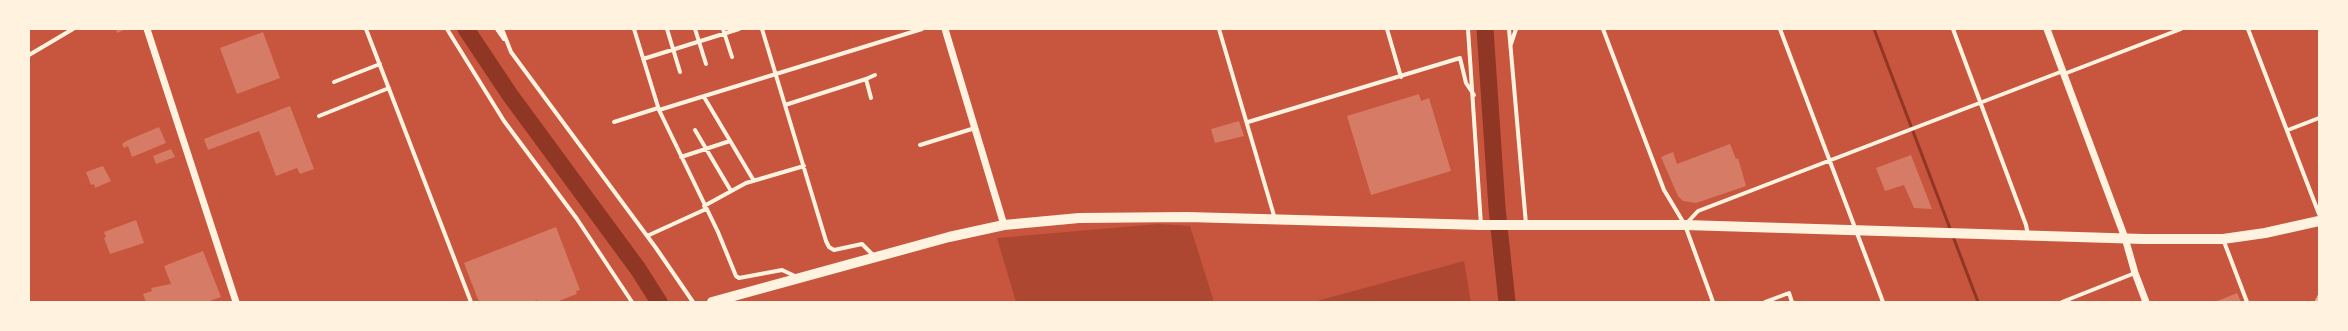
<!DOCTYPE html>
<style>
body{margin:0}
#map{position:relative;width:2348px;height:331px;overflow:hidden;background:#c8553d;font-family:"Playfair Display",serif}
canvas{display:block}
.frame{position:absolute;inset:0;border:30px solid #fff3e0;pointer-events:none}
</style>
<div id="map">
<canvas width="2348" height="331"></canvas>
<div class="frame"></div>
</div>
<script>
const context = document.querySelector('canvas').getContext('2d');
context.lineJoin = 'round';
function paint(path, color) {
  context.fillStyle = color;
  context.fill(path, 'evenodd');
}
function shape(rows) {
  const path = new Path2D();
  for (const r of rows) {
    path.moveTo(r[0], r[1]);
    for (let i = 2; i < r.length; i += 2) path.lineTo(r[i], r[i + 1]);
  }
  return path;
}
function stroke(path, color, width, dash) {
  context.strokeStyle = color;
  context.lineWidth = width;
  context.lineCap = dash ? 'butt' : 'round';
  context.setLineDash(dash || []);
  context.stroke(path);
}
const green = shape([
 [1158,224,1190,226,1214,302,1016,302,997,238],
 [1464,261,1471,302,1313,302]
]);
const stream = shape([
 [1874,29,1978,302]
]);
const river = shape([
 [466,29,510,95,638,269,659,302],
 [1485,29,1497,208,1507,302]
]);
const building = shape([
 [116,29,126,29,117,33],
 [263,32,280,78,237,94,220,48],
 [1419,94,1421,101,1429,98,1451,171,1371,195,1347,116],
 [290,106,314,169,300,174,297,168,276,176,259,131,208,150,204,139],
 [1239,121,1244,136,1215,143,1211,129],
 [159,127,166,143,132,157,128,146,124,148,122,144,126,141],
 [1730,144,1736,159,1738,158,1746,186,1696,203,1683,201,1678,196,1661,157,1673,152,1677,164],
 [171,149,175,157,156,164,153,156],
 [1911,155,1932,209,1914,208,1904,185,1885,191,1876,168],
 [103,166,111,181,95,188,94,184,91,185,86,172],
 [136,220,144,243,110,254,104,238,106,237,104,232],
 [556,227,580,290,576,291,577,294,556,302,538,302,537,300,532,302,479,302,464,263],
 [203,251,221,297,207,302,146,302,143,294,152,291,151,288,171,284,164,266],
 [2237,293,2241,302,2215,302]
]);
const minor = shape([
 [366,29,471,302],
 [447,29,504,121,577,219,632,302],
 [497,29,504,39],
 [502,29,511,52,656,248,693,302],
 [634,29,659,110,718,232,736,276,739,278,782,270,797,277],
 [667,29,680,72],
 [695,29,706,64],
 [723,29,732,57],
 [762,29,826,241,829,247,834,250,862,244,874,256],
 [1219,29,1275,219],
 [1387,29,1401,77],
 [1468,29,1481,225],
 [1509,29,1526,224],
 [1603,29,1664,190,1685,225,1713,302],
 [1780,29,1883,302],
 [1953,29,2026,225,2028,235],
 [2248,29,2319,214],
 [1511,44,1516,29],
 [29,55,73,29],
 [643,59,739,29],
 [2064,74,2181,29],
 [334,82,380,64],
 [704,97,754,181],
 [871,98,866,79,875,75],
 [785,105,866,79],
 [659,110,922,29],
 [319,116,389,88],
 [614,122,658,108],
 [1248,122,1460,58,1466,83,1474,95],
 [695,130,731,191],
 [2288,130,2319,118],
 [920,145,975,128],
 [681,157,730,141],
 [704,206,746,183,804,166],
 [1686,224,1698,211,2063,71],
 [647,236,706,209],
 [2223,239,2247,302],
 [1765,302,1789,293,1792,302],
 [2062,302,2135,273]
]);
const tertiary = shape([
 [147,29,236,302],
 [945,29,1004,225],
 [2047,29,2125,238,2135,273,2146,302]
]);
const trunk = shape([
 [712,302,949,237,1004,225,1079,218,1187,217,1481,225,1685,225,2143,239,2223,239,2265,233,2319,221]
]);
const rail = shape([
 [2316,302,2319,296]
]);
paint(green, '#ae4732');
stroke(stream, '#8f3625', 3);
stroke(river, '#8f3625', 17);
paint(building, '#d67c66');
stroke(minor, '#fff3e0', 4);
stroke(tertiary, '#fff3e0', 7);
stroke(trunk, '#fff3e0', 10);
stroke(rail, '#e9b49f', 3);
</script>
